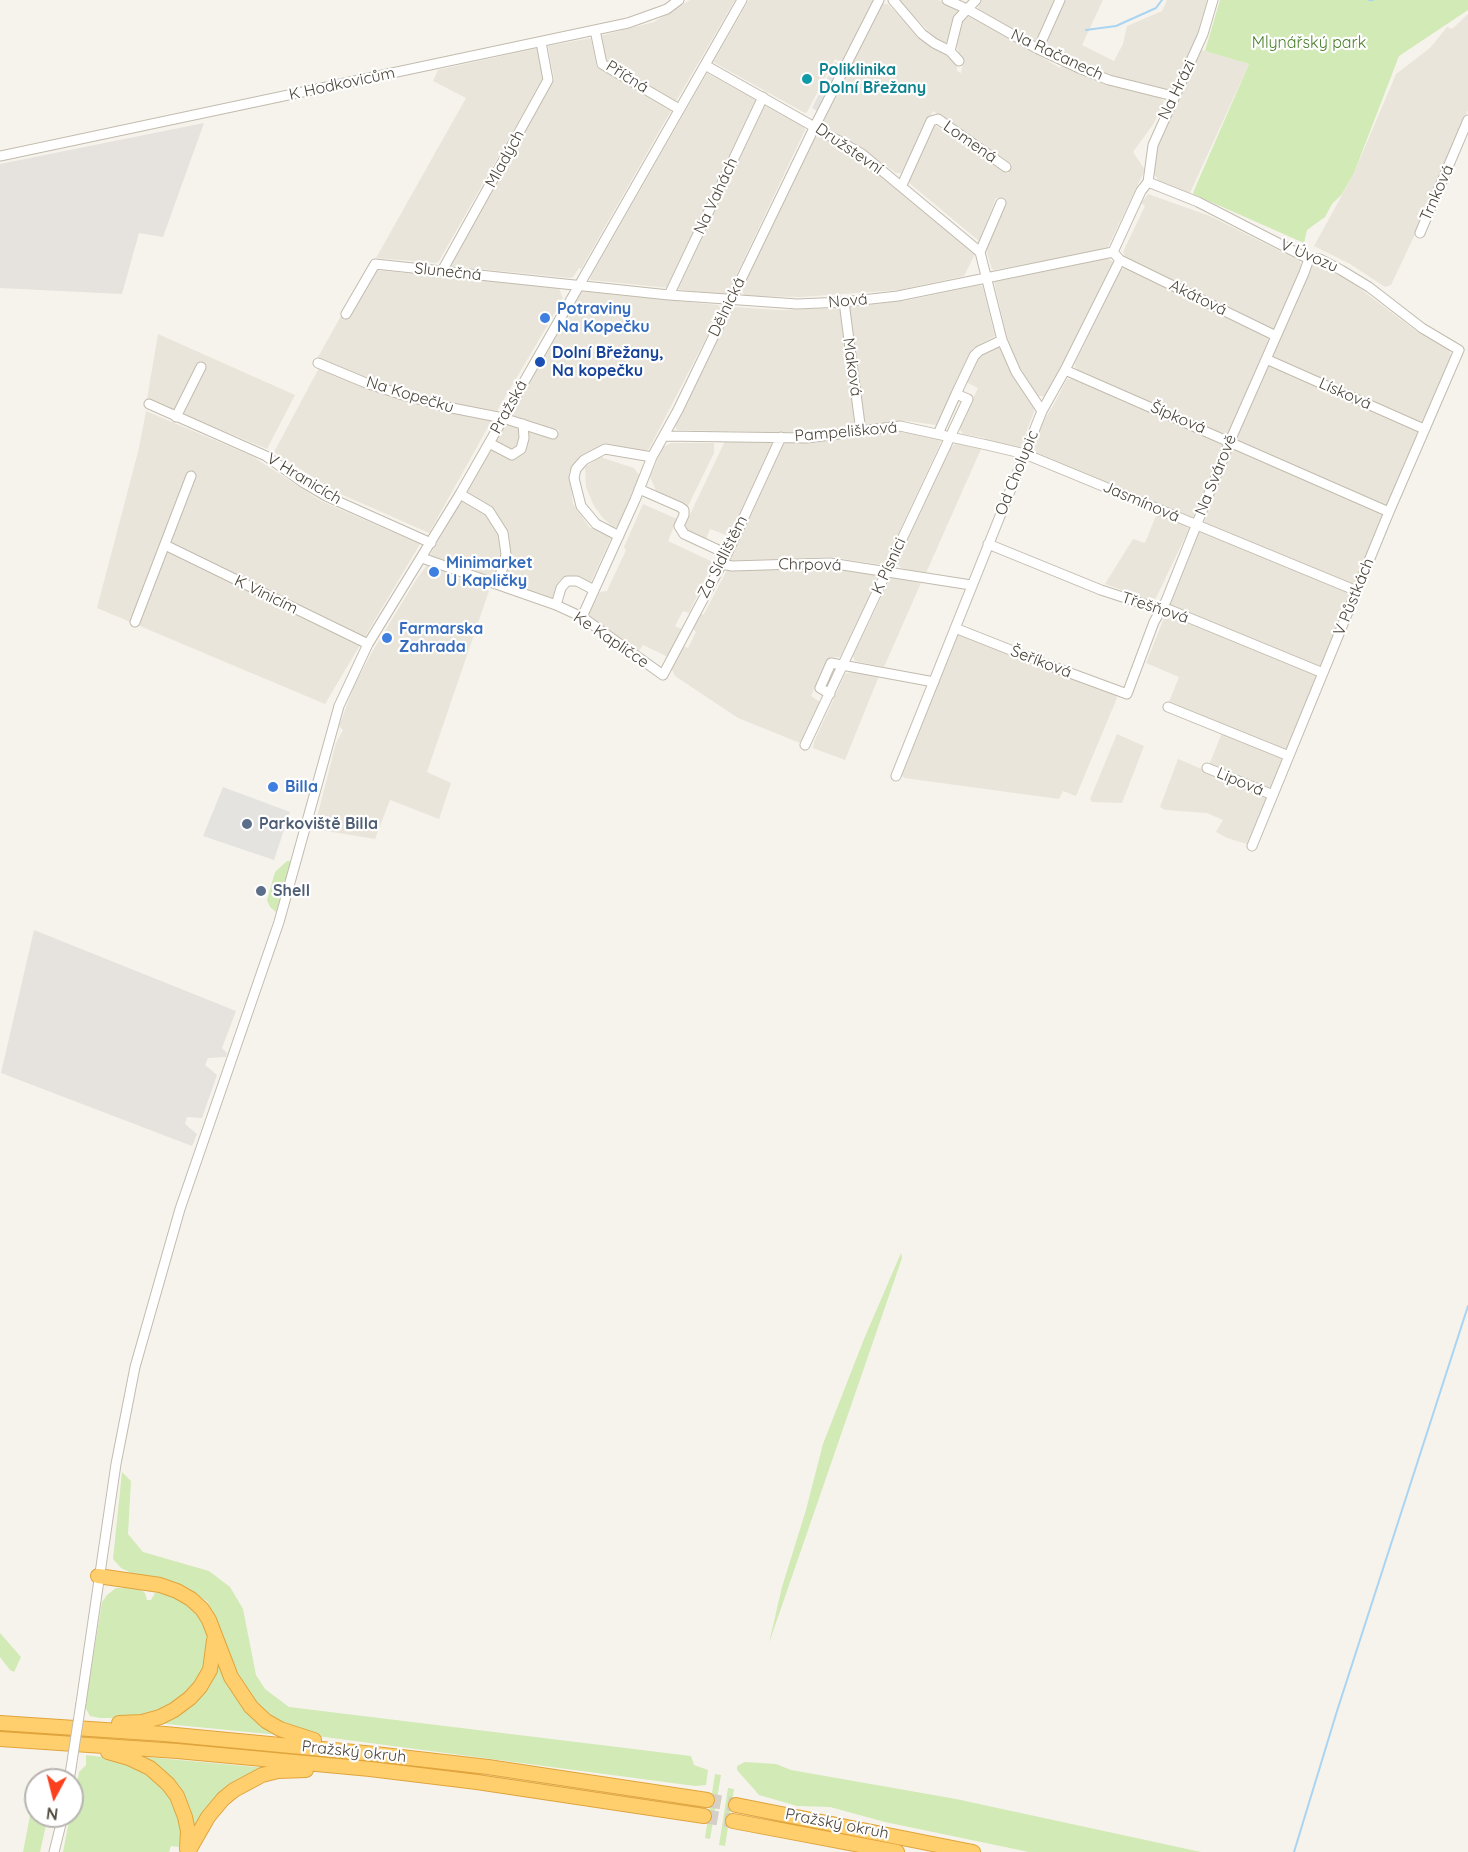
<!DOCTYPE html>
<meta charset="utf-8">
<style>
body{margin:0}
#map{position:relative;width:1468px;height:1852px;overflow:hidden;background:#f6f3ec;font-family:Quicksand,sans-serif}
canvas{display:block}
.north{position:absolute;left:24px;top:1768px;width:60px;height:60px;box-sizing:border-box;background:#fff;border:2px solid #b7b4b0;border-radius:50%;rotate:187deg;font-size:16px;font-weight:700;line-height:24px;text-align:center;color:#4b4439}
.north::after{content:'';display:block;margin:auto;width:21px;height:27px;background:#fc3f1d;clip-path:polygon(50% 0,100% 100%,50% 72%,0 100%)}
</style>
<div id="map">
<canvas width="1468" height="1852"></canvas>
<div class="north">N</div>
</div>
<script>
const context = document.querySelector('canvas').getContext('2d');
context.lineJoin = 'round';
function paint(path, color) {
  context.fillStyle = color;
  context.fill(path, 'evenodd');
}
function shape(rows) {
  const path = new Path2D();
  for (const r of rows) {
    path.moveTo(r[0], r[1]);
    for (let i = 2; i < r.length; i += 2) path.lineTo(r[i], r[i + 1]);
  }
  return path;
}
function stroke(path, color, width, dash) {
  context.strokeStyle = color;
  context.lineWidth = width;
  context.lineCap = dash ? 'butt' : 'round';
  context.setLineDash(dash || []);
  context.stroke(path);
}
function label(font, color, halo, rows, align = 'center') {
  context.font = font + ' Quicksand,sans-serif';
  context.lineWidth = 4.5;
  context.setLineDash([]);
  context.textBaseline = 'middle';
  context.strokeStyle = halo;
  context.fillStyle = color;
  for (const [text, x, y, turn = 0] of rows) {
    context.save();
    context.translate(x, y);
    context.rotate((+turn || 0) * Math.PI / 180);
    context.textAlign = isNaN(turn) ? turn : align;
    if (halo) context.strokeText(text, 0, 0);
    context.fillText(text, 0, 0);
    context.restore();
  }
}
const residential = shape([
 [690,0,735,0,675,103,605,62,600,36,654,22],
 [749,0,875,0,841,62,835,59,807,112,805,113,713,62],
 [898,0,938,0,958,10,947,42,942,43,934,37],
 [979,0,1056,0,1039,38,1033,42,978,10],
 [1065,0,1103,0,1082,45,1114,61,1123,44,1127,26,1162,11,1167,0,1207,0,1194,46,1171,88,1168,89,1109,77,1046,49,1047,38],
 [883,4,888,4,920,38,957,62,957,71,961,73,963,63,957,47,956,37,959,25,965,17,968,16,979,20,1060,68,1062,65,1087,77,1120,88,1136,89,1151,93,1164,101,1154,123,1133,152,1145,170,1107,249,994,270,992,269,986,250,1006,202,996,198,979,241,908,182,935,125,1008,174,1012,164,933,111,901,173,896,173,863,149,825,128,823,123,824,119],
 [1468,14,1468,110,1436,190,1391,285,1385,287,1350,264,1314,246,1354,173,1396,74,1430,48,1447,27,1452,29],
 [591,38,597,67,672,109,581,269,579,268,573,277,570,278,450,266,449,263,554,79,548,46],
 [538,48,543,78,439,261,436,263,376,258,466,98,433,81,438,70],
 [1202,50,1249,64,1190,193,1159,181,1154,174,1154,166,1159,142,1179,93],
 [707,73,756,100,734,151,669,288,590,280,591,276],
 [764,105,804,127,805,130,727,295,675,289],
 [820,136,860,158,934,218,975,254,964,276,899,290,801,297,745,296,741,290,814,138],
 [1148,194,1210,216,1300,261,1302,266,1274,328,1271,329,1125,257,1123,252,1145,206,1141,203],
 [1107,258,1113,262,1061,368,1047,396,1038,396,1016,363,1008,342,994,282],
 [1315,263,1321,263,1346,278,1416,331,1449,348,1451,356,1423,423,1272,358,1311,266],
 [1126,268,1267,337,1269,339,1228,434,1225,435,1079,371,1075,367,1075,363,1121,269],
 [375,270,559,288,563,299,497,411,445,402,373,380,319,360,318,357,341,316,346,316],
 [980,285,983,287,995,336,973,348,936,425,907,421,865,426,849,307,909,300],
 [582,291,718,305,721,309,649,449,645,451,604,443,594,452,578,459,569,472,573,504,590,528,606,530,611,538,590,584,572,577,560,580,552,598,430,555,505,424,557,439,559,430,513,418,511,414],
 [734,307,779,310,839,308,839,311,842,311,857,429,802,433,677,430,675,426],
 [158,334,295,395,267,449,147,399],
 [999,346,1009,368,1034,407,1034,412,1020,448,1016,450,984,441,985,438,963,434,959,428,978,388,966,382,978,356],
 [1268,365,1420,431,1387,506,1237,440,1236,438],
 [319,368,383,393,448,412,492,420,429,533,336,492,274,452],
 [1067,379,1077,379,1223,445,1193,518,1190,519,1033,455,1031,451,1045,418,1053,406],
 [146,411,252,456,321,501,420,544,325,704,97,608,139,448],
 [897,431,940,439,941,442,885,562,882,565,831,557,731,561,728,559,782,441,815,442],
 [725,441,771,442,773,445,750,500,746,500,731,537,710,529,706,539,683,529],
 [671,443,714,443,714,453,688,506,656,491,650,477,663,447],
 [956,443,981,449,926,573,901,568,897,563,950,448],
 [1233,446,1384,513,1354,585,1205,524,1204,521],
 [600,457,634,468,640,476,617,527,614,528,603,518,594,506,586,487,585,467],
 [643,504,677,519,668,541,713,562,689,613,683,611,675,626,683,630,668,657,643,645,639,651,588,615,600,592,607,591,626,550,624,547],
 [1157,513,1187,525,1189,529,1154,602,1105,584,1133,539,1145,543],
 [1199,530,1351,592,1320,668,1169,606],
 [427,565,489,591,427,772,451,783,439,819,390,800,375,839,314,829,336,743,343,730,339,726,354,686,372,652,416,580],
 [833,567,875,574,878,580,840,657,828,658,811,696,820,702,819,705,803,739,800,743,738,718,675,676,671,668,683,646,688,648,696,632,692,628,699,615,704,614,727,570],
 [893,577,921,583,884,667,855,661,853,656,890,579],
 [1166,613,1317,675,1286,750,1169,702,1179,677,1146,663],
 [958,633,1115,692,1117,698,1076,796,1063,791,1059,799,904,778,902,775],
 [850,672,879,676,845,760,813,748,814,742,845,674],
 [1222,733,1283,758,1270,790,1209,765],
 [1117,734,1144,746,1122,803,1092,802,1090,799],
 [1178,759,1267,796,1247,844,1227,838,1216,832,1223,820,1207,813,1165,810,1160,807]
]);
const industrial = shape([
 [204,123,163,237,139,233,122,294,0,288,0,164],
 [34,930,236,1011,222,1048,227,1053,226,1057,208,1058,205,1065,217,1075,202,1118,187,1117,185,1124,197,1134,192,1146,1,1073]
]);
const green = shape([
 [1220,0,1468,0,1468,10,1399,56,1354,173,1342,194,1332,204,1325,217,1307,230,1304,243,1193,194,1195,188,1249,64,1205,51],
 [287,861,292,861,276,912,270,907,267,900,275,872],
 [901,1253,902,1258,769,1643,782,1587,806,1510,823,1444,864,1339],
 [122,1472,131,1481,128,1534,143,1552,209,1571,230,1587,243,1609,256,1675,265,1689,289,1707,691,1756,694,1765,708,1770,706,1785,695,1786,317,1736,282,1724,255,1701,232,1663,208,1602,186,1587,135,1575,121,1568,113,1559],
 [116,1588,139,1588,145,1593,147,1600,151,1600,155,1593,164,1593,185,1603,195,1612,202,1621,208,1637,209,1646,205,1666,196,1683,187,1692,163,1708,128,1718,100,1718,90,1716,85,1707,102,1602,107,1595],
 [0,1633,21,1657,14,1672,10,1670,0,1657],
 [219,1660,278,1735,156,1723,214,1675],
 [86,1755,111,1758,140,1768,159,1783,174,1802,181,1820,181,1838,179,1847,171,1846,169,1852,63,1852,70,1816,72,1816,79,1772,86,1765],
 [147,1757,266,1768,193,1830,192,1818,187,1804,147,1761],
 [745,1762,776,1764,791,1770,956,1799,1201,1852,1029,1852,885,1822,830,1807,797,1806,759,1795,737,1770,737,1766],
 [715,1774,721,1775,710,1839,705,1838],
 [36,1785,36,1816,48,1816,40,1852,23,1852],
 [728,1788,734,1789,725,1846,719,1845]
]);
const parking = shape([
 [835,62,841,65,817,111,812,108],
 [223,787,290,812,274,860,203,836]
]);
const stream = shape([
 [1369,0,1373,0],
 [1086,30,1116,26,1156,8,1162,0],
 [1294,1852,1337,1711,1468,1306]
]);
const highwayTunnel = shape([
 [707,1800,736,1805],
 [704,1816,733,1821]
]);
const minor = shape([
 [893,0,922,34,934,43,950,51,959,61],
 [947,0,969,10,1038,49,1081,69,1109,80,1173,96],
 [595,30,602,64,679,109],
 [1038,49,1060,0],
 [950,51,958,19,976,0],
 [705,65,862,154,980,252],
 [0,156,628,23,667,9,679,0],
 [1148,182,1198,202,1309,259,1320,259,1341,270,1369,287,1422,328,1459,350,1389,512,1252,846],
 [1148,182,1153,145,1203,34,1213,0],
 [902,185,931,121,938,119,1006,167],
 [1001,203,980,252,1002,340,1016,372,1042,411],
 [1420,233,1468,120],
 [1120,260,1276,336],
 [442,271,548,80,541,42],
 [669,295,763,97],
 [844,302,861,432],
 [346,314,375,264,669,295,797,304,844,302,898,296,1113,252],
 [1266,359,1424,429],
 [318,363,366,383,403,395,447,407,503,418,553,434],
 [1065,370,1389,512],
 [149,404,266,456,304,483,326,496,431,543],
 [176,417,201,367],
 [938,434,956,394],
 [664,436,807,438,900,426,987,445,1025,454,1357,591],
 [489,443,512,455,521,449,524,438,523,424],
 [639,489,680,507,684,510,684,515,679,526,684,534,727,554],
 [460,494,489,511,503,533,506,554,504,565,496,584],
 [619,536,596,524,581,506,574,478,576,469,584,460,605,449,652,457],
 [988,544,1101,590,1150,606,1170,610,1323,673],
 [165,545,368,644],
 [422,558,556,605,582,617,663,675,727,554,781,437],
 [721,564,732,566,830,563,971,585],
 [556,605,561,588,567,581,577,581,594,590],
 [582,617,635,500,652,457,678,410,815,126,879,0],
 [135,622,191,476],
 [955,628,1051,666,1127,694,1154,622,1166,601,1230,441,1304,273,1309,259],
 [830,694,820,688,831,663,934,682],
 [1168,707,1289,756],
 [805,745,968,399,956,394,974,356,979,351,1002,340],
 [1207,768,1273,795],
 [896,776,1042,411,1065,370,1120,260,1113,252,1141,191,1148,182],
 [81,1703,116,1464,135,1367,180,1209,279,922,339,706,368,644,460,494,742,0],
 [69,1780,71,1768],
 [54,1852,63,1816]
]);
const highway = shape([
 [98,1576,160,1585,177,1591,191,1599,202,1609,209,1620,231,1677,251,1707,266,1721,280,1729,314,1740],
 [0,1723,165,1734,375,1754,488,1767,707,1800],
 [119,1723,142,1722,160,1717,174,1710,190,1698,200,1687,210,1670,214,1640],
 [0,1739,177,1751,370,1769,477,1782,704,1816],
 [108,1752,129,1758,150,1768,168,1784,177,1796,185,1817,188,1831,187,1849],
 [736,1805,973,1852],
 [733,1821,897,1852],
 [188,1852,208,1817,223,1799,234,1790,262,1775,278,1771,306,1770]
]);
const minorBridge = shape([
 [71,1768,81,1703]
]);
const markers = [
 [807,79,6,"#0f9aa8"],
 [545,318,6,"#3f7fe0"],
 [540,362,6,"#1a4fb4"],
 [434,572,6,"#3f7fe0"],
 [387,638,6,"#3f7fe0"],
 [273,787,6,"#3f7fe0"],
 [247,824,6,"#5c6f8a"],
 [261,891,6,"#5c6f8a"]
];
const parkNames = [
 ["Mlynářský park",1309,43]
];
const streetNames = [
 ["Na Račanech",1057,55,25],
 ["Příčná",627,77,32],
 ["K Hodkovicům",342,84,-12],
 ["Na Hrázi",1177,90,-64],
 ["Lomená",970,142,35],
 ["Družstevní",849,149,34],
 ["Mladých",505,159,-61],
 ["Trnková",1437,193,-66],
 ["Na Vahách",716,196,-65],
 ["V Úvozu",1309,256,23],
 ["Slunečná",448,272,6],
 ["Akátová",1198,298,26],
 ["Nová",848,301,-5],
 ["Dělnická",727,307,-64],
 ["Maková",852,367,82],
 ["Lísková",1345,394,24],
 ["Na Kopečku",410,395,17],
 ["Pražská",509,407,-61],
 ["Šípková",1178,418,23],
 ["Pampelišková",846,432,-5],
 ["Od Cholupic",1017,473,-68],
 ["Na Svárově",1216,475,-68],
 ["V Hranicích",304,479,31],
 ["Jasmínová",1141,502,23],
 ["Za Sídlištěm",723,557,-63],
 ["Chrpová",810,565,1],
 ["K Písnici",889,566,-65],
 ["K Vinicím",266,595,26],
 ["V Půstkách",1354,597,-68],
 ["Třešňová",1155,608,18],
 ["Ke Kapličce",611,640,34],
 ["Šeříková",1041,662,21],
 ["Lipová",1240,782,23],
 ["Pražský okruh",354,1752,6],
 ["Pražský okruh",837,1824,11]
];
const cultureNames = [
 ["Poliklinika",819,70],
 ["Dolní Břežany",819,88]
];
const shopNames = [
 ["Potraviny",557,309],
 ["Na Kopečku",557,327],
 ["Minimarket",446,563],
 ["U Kapličky",446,581],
 ["Farmarska",399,629],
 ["Zahrada",399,647],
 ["Billa",285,787]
];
const transitNames = [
 ["Dolní Břežany,",552,353],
 ["Na kopečku",552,371]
];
const serviceNames = [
 ["Parkoviště Billa",259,824],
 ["Shell",273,891]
];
paint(residential, '#eae5da');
paint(industrial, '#e6e2dd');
paint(green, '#d2eab5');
paint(parking, '#e5e3e0');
stroke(stream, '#a9d4f2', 2);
stroke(highwayTunnel, '#d4d0c8', 14, [14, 7]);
stroke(minor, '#c2bbae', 11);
stroke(highway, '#e0a43c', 16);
stroke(minor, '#fff', 9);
stroke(highway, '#ffcf6e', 14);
stroke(minorBridge, '#c2bbae', 11, []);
stroke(minorBridge, '#fff', 9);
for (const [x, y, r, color] of markers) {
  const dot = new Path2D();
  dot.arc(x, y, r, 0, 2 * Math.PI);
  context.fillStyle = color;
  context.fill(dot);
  stroke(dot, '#fff', 2);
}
label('16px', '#4a7f2a', '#fff', parkNames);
label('16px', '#4b4439', '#fff', streetNames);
label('bold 16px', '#0d838f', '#fff', cultureNames, 'left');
label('bold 16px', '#366cbe', '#fff', shopNames, 'left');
label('bold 16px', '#164399', '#fff', transitNames, 'left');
label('bold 16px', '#4e5e75', '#fff', serviceNames, 'left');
</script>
